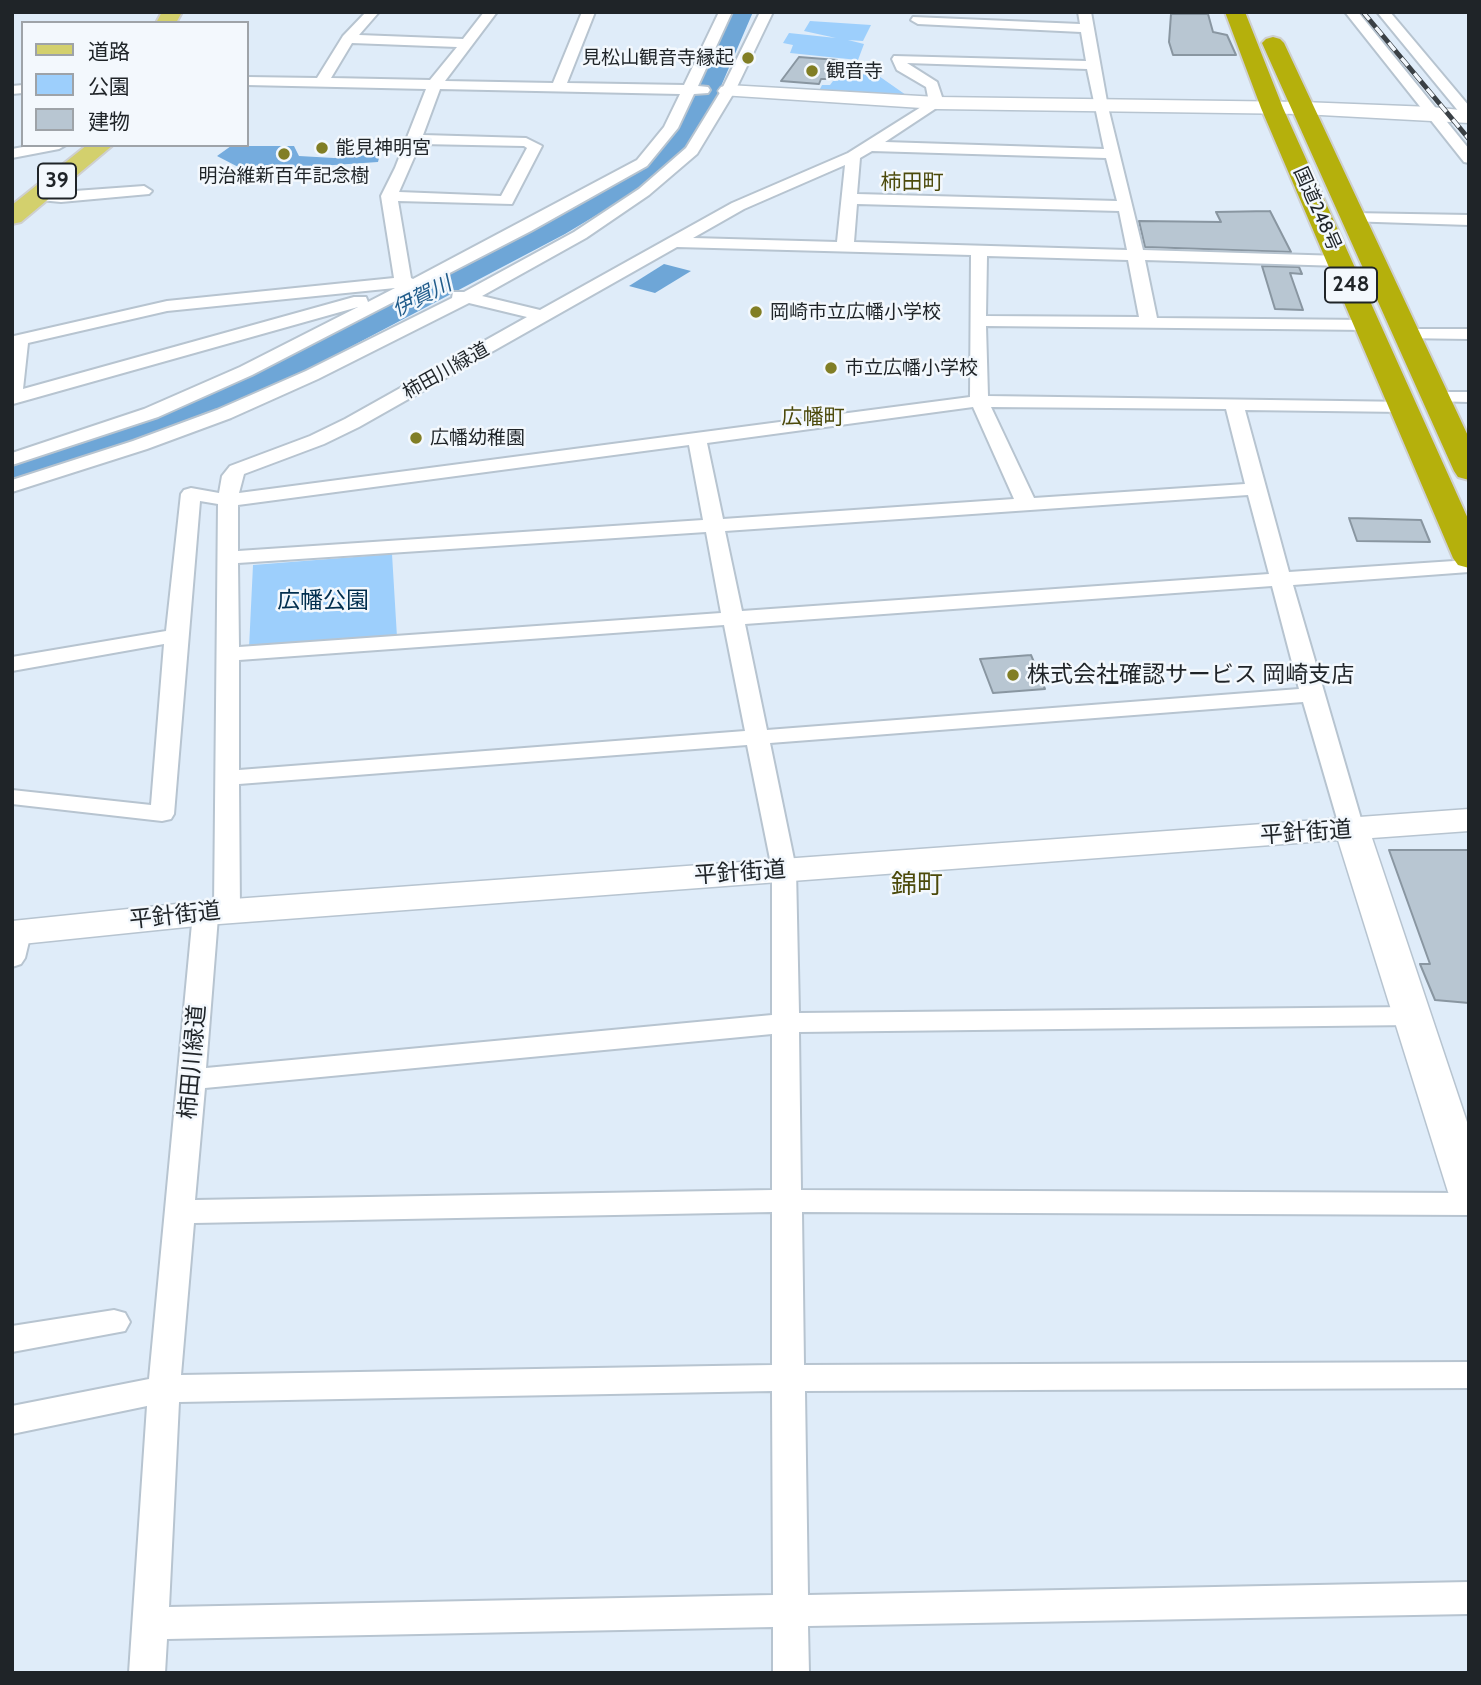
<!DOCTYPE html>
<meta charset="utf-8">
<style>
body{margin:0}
#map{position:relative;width:1481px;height:1685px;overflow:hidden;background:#dfecf9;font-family:Cabin,"Noto Sans JP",sans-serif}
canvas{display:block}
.frame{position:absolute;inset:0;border:14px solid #1f2428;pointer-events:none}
.legend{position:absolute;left:21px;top:21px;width:228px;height:126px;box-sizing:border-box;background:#f3f8fd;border:2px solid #9ea3a8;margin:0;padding:9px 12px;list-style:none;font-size:21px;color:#1f2428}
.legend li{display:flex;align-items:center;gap:14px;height:35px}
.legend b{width:35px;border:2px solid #9ea3a8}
</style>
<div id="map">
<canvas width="1481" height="1685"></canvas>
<div class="frame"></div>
<ul class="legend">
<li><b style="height:9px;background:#d3d06d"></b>道路</li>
<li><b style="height:19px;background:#9dcffc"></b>公園</li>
<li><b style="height:19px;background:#b8c6d2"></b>建物</li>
</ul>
</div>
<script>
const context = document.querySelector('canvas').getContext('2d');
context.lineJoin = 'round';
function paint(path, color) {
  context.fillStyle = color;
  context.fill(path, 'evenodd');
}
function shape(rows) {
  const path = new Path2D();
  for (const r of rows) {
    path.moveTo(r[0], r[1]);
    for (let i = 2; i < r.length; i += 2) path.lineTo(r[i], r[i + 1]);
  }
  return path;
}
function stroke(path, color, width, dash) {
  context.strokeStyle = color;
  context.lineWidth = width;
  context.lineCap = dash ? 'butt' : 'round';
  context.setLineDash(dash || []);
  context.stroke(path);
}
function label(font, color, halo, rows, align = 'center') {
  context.font = font + ' Cabin,"Noto Sans JP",sans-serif';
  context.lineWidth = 5;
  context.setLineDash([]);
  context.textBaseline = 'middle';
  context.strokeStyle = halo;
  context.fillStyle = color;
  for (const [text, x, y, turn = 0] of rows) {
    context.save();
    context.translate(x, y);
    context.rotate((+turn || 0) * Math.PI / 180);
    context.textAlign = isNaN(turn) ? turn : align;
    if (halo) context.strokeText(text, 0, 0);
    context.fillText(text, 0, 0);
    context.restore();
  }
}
const green = shape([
 [810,21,871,25,863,41,848,40,864,44,858,60,790,53,793,45,783,43,789,33,836,38,804,31],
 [842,65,866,67,906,95,818,93,822,85,830,85,833,81,838,81,843,74,839,73],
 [392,554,397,637,249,648,253,565]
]);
const forest = shape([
 [231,146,294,146,299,156,334,158,380,154,378,162,246,171,217,156]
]);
const water = shape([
 [664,264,691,271,655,293,629,286]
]);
const river = shape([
 [730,12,753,12,703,128,680,159,650,183,565,234,280,384,141,440,12,480,12,459,117,426,258,370,545,222,630,171,662,147,678,127,730,12]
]);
const building = shape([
 [1171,14,1208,14,1213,32,1227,35,1236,55,1173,55,1169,42,1171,14],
 [799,57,837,60,827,79,821,79,819,84,781,81,799,57],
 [1270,211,1291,252,1145,247,1139,221,1221,222,1216,212,1270,211],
 [1262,266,1299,267,1302,274,1290,273,1303,310,1275,309,1262,266],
 [1349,518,1421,520,1430,542,1357,541,1349,518],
 [1031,655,1045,689,993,693,980,659,1031,655],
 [1389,850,1469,850,1469,1003,1435,1000,1420,964,1430,964,1389,850]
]);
const street = shape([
 [366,12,379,12,359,35,463,39,484,12,497,12,445,81,553,83,582,12,595,12,567,83,684,85,719,12,732,12,698,86,708,87,710,90,708,93,694,94,678,128,647,166,531,231,252,375,158,417,12,465,12,453,144,409,240,367,358,307,13,404,14,336,167,301,394,278,381,196,395,168,426,89,247,85,247,77,317,78,343,36,366,12],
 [352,43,457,47,430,80,331,78,352,43],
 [440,89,680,94,664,127,637,160,413,279,411,278,398,201,512,204,542,146,526,138,423,135,440,89],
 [420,144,524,146,527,148,501,196,399,192,420,144],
 [395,288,368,302,366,297,354,297,23,389,28,343,167,311,395,288],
 [760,12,773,12,735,91,697,154,649,195,586,238,482,296,540,310,732,203,848,153,929,102,926,87,897,70,892,59,894,56,1086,61,1081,32,918,24,911,20,913,17,1080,24,1078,12,1091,12,1108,107,1143,250,1341,256,1349,261,1341,266,1145,260,1157,318,1368,320,1377,325,1368,330,986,326,988,396,1411,402,1413,406,1411,410,1404,412,1245,410,1289,572,1469,560,1469,572,1293,585,1364,829,1361,834,1352,837,1343,834,1340,829,1303,702,770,743,796,869,799,1013,1412,1007,1422,1009,1425,1016,1422,1023,1412,1025,799,1032,801,1190,1469,1193,1469,1215,802,1212,804,1365,1469,1362,1469,1388,805,1391,808,1595,1469,1582,1469,1614,808,1626,809,1673,773,1673,773,1627,167,1639,165,1673,129,1673,147,1406,12,1434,12,1406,149,1379,193,913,197,907,206,905,214,907,218,504,200,501,174,814,171,819,162,821,12,804,12,790,151,805,164,644,12,671,12,657,166,631,181,494,184,490,191,488,219,493,222,476,230,466,310,436,345,419,527,317,469,303,318,379,231,418,147,449,12,492,12,480,133,441,217,410,306,371,452,298,453,292,464,292,574,232,639,189,686,148,721,91,760,12],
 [907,63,1087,69,1104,149,885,142,944,103,937,82,907,63],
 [872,151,1106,158,1117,201,857,194,860,158,872,151],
 [845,165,837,242,693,238,744,209,845,165],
 [857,204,1119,211,1127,250,854,242,857,204],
 [677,247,971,255,970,397,239,493,244,474,324,444,359,427,677,247],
 [987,256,1128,260,1139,317,986,316,987,256],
 [973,407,1014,499,723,519,707,443,973,407],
 [991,407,1226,409,1245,484,1034,498,991,407],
 [689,445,703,520,238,551,238,505,689,445],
 [1248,495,1269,574,742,611,725,531,1248,495],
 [706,532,721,613,239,647,238,563,706,532],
 [1272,586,1299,689,767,730,745,624,1272,586],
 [724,625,745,731,239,770,239,660,724,625],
 [747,745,772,869,772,1015,206,1068,218,917,227,919,236,917,240,911,239,784,747,745],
 [772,1034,772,1190,195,1200,205,1088,772,1034],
 [772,1212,772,1365,181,1375,194,1223,772,1212],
 [772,1391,773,1595,169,1607,179,1402,772,1391],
 [1345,12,1358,12,1469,149,1469,163,1464,162,1345,12],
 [1377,12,1390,12,1469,106,1469,119,1464,118,1377,12],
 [23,85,23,93,12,94,12,86,23,85],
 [34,145,66,145,59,149,12,158,12,149,34,145],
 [144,186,152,191,149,194,61,202,40,200,32,195,40,190,61,192,144,186],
 [1352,213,1469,215,1469,225,1346,221,1344,218,1346,215,1352,213],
 [1406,329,1469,329,1469,339,1400,338,1397,334,1400,330,1406,329],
 [1435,392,1469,392,1469,402,1429,401,1426,397,1429,393,1435,392],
 [18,924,27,927,31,933,25,958,21,964,12,967,12,926,18,924],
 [114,1310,125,1313,130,1322,125,1331,12,1352,12,1326,114,1310]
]);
const secondary = shape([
 [728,85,937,97,1302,102,1432,107,1469,111,1469,123,1302,114,937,109,721,95,718,91,721,87,728,85],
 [1469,809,1469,831,1372,838,1469,1128,1469,1208,1454,1203,1448,1192,1338,840,206,925,12,945,12,921,206,901,1469,809]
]);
const primary = shape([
 [162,12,182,12,176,23,156,23,162,12],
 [87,145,113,145,21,222,12,224,12,205,87,145]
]);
const highway = shape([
 [1225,12,1245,12,1283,108,1469,521,1469,568,1458,565,1453,558,1261,108,1225,12],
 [1273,37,1280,39,1284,43,1469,438,1469,480,1458,477,1454,471,1262,43,1266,39,1273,37]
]);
const rail = shape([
 [1363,12,1469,139]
]);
const markers = [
 [748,58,7,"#817e25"],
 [812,71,7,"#817e25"],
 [322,148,7,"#817e25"],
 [284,154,7,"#817e25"],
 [756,312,7,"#817e25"],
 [831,368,7,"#817e25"],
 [416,438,7,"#817e25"],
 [1013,675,7,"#817e25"]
];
const farPoinames = [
 ["見松山観音寺縁起",734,58,"right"],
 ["観音寺",826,71],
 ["能見神明宮",336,148],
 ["明治維新百年記念樹",284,176,"center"],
 ["岡崎市立広幡小学校",770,312],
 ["市立広幡小学校",845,368],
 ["広幡幼稚園",430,438]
];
const farStreetnames = [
 ["国道248号",1317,209,66],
 ["柿田川緑道",446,371,-29]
];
const shields = [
 [57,181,38],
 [1351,285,52]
];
const shieldNames = [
 ["39",57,181],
 ["248",1351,285]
];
const farQuarternames = [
 ["柿田町",912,183],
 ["広幡町",813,418]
];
const farWaternames = [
 ["伊賀川",422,297,-27]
];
const parkNames = [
 ["広幡公園",323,601]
];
const poiNames = [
 ["株式会社確認サービス 岡崎支店",1027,675]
];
const streetNames = [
 ["平針街道",1306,833,-4],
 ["平針街道",740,873,-4],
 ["平針街道",175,916,-6],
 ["柿田川緑道",193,1062,-85]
];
const quarterNames = [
 ["錦町",917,885]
];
paint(green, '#9dcffc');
paint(forest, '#75acde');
paint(water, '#6ea6d7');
paint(river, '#6ea6d7');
paint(building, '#b8c6d2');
stroke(building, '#8996a1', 2);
stroke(street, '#b7c4d0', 4);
stroke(secondary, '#b7c4d0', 3);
stroke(primary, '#cecfd0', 4);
stroke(highway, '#cecfd0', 4);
paint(street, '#fff');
paint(secondary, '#fff');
paint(primary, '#d3d06d');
paint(highway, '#b5b00c');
stroke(rail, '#3a4045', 5);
stroke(rail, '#f3f8fd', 3.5, [10]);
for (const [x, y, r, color] of markers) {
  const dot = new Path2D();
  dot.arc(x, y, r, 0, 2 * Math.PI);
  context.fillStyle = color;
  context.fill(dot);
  stroke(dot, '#f3f8fd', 2.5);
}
label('19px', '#1f2428', '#f3f8fd', farPoinames, 'left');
label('19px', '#1f2428', '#f3f8fd', farStreetnames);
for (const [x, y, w] of shields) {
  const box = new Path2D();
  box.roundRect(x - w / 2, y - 17.5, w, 35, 5);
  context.fillStyle = '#f3f8fd';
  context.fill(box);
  stroke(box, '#1f2428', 2);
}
label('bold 21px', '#1f2428', null, shieldNames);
label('21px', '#4c4a0b', '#f3f8fd', farQuarternames);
label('italic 21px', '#205c8b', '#f3f8fd', farWaternames);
label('23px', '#012e4e', '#f3f8fd', parkNames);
label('23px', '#1f2428', '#f3f8fd', poiNames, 'left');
label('23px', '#1f2428', '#f3f8fd', streetNames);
label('26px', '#4c4a0b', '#f3f8fd', quarterNames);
</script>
